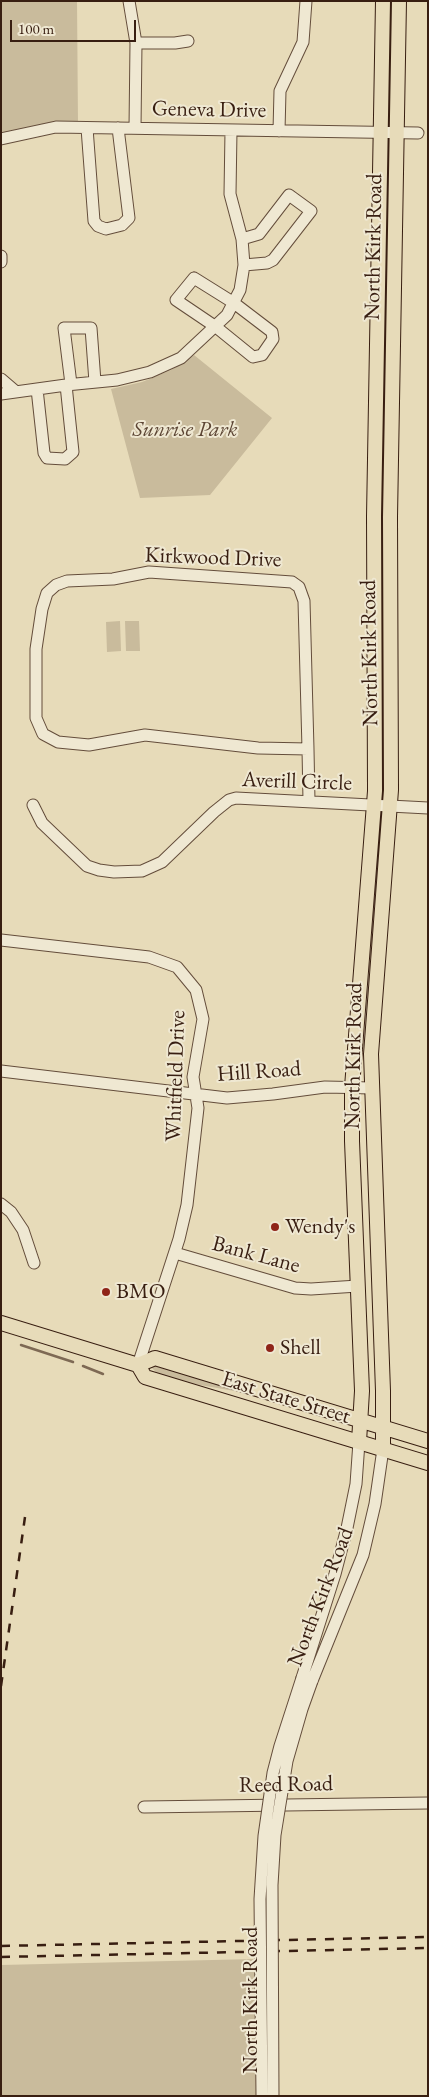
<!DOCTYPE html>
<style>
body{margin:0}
#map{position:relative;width:429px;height:2097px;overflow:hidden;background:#e7dbb9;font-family:"EB Garamond",serif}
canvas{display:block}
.frame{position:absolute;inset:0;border:2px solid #381e11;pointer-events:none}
.scale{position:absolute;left:10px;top:20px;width:126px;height:22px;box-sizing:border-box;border:2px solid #381e11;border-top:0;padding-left:6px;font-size:15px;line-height:18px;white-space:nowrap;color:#381e11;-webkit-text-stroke:4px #efe8d2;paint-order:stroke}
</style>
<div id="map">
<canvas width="429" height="2097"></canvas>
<div class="frame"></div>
<div class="scale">100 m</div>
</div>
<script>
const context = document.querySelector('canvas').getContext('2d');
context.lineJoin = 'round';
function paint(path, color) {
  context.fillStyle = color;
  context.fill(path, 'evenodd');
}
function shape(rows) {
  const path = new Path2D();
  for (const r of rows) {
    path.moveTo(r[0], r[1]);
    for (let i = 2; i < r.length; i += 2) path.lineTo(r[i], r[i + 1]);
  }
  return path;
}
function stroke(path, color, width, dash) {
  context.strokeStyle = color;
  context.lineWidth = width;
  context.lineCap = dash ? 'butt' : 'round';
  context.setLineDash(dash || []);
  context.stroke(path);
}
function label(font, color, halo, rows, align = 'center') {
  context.font = font + ' "EB Garamond",serif';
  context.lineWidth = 4;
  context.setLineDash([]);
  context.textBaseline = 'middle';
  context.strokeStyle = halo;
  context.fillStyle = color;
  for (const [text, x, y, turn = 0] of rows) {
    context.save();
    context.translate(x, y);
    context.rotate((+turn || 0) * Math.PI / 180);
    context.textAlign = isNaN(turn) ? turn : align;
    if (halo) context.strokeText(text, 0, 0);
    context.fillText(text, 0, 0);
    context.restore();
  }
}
const green = shape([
 [1,1,77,1,78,124,1,136],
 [386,225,389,310,385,515,380,514],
 [194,355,272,418,210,495,140,498,111,389,142,382,171,370],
 [380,518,385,518,386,705,380,614],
 [120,621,121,651,107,652,106,622],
 [125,621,139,621,140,651,126,651],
 [154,1364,246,1393,177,1381,158,1374,152,1368],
 [255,1959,256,2096,1,2096,1,1965]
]);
const stream = shape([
 [21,1345,73,1362],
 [83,1366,103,1374]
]);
const minor = shape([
 [129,1,136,43,135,128],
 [136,43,175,43,188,41],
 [87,128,94,221,98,226,106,229,122,225,129,218,118,128],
 [279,131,280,91,303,42,306,1],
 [1,139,56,127,418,133],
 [242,239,259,234,289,195,311,211,273,260,267,263,244,265],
 [1,256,1,262],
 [194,278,234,303,272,332,273,339,262,355,253,357,216,327,176,300,194,278],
 [1,379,15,391],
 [71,384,64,328,91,328,95,382],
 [37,389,44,453,47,458,65,459,73,452,66,385],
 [1,394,66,385,117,380,150,372,181,358,227,315,240,290,244,265,242,239,230,194,231,131],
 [308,749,304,601,299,587,292,582,149,572,113,579,67,581,56,585,47,593,42,609,36,649,36,718,43,734,58,742,89,745,145,735,258,748,308,749,309,801],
 [33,805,42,823,87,866,99,870,114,872,142,871,162,862,214,812,229,800,236,798,428,808],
 [1,940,149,957,177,967,196,990,203,1019,193,1077,198,1108,187,1205,179,1239,138,1365],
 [1,1071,227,1098,273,1094,325,1087,372,1088],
 [1,1204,11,1212,23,1230,34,1263],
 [175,1253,295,1288,311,1289,358,1286],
 [302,1678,335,1574,347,1528,356,1484,359,1442],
 [312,1681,363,1555,375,1504,383,1449],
 [144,1807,428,1803]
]);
const major = shape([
 [1,1323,138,1365,155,1358,428,1441],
 [138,1365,145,1377,428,1463],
 [359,1442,362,1391,352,1141,352,1087,375,791,374,516,383,1],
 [383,1449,383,1391,371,1054,391,790,390,517,399,1]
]);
const rail = shape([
 [1,1686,25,1517],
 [1,1946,428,1937],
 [1,1957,428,1948]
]);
const minorBridge = shape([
 [262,2096,260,1899,264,1836,273,1773,280,1746,302,1678],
 [273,2096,272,1885,275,1835,287,1761,302,1709,312,1681]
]);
const markers = [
 [275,1227,5,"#8f2418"],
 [106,1292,5,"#8f2418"],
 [270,1348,5,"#8f2418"]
];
const streetNames = [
 ["Geneva Drive",209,110,1],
 ["North Kirk Road",374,247,-89],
 ["Kirkwood Drive",213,558,2],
 ["North Kirk Road",370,653,-91],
 ["Averill Circle",297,782,2],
 ["North Kirk Road",354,1056,-89],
 ["Hill Road",259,1072,-4],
 ["Whitfield Drive",176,1076,-88],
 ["Bank Lane",256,1255,15],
 ["East State Street",286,1398,17],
 ["North Kirk Road",321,1597,-69],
 ["Reed Road",286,1785,-1],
 ["North Kirk Road",251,2000,-90]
];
const parkNames = [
 ["Sunrise Park",185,430]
];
const poiNames = [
 ["Wendy's",285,1227],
 ["BMO",116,1292],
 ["Shell",280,1348]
];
paint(green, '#c9bb9c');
stroke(stream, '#7e6954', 2.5);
stroke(minor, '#644d3b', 13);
stroke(major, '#381e11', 16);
stroke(minor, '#efe8d2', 11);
stroke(major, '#e7dbb9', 14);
stroke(rail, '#381e11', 2.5, [9, 9]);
stroke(minorBridge, '#644d3b', 13, []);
stroke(minorBridge, '#efe8d2', 11);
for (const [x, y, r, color] of markers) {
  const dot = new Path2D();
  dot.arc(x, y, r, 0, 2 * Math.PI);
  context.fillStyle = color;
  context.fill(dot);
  stroke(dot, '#efe8d2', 2);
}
label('22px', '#381e11', '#efe8d2', streetNames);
label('italic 22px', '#5c4534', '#efe8d2', parkNames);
label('22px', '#381e11', '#efe8d2', poiNames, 'left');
</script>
